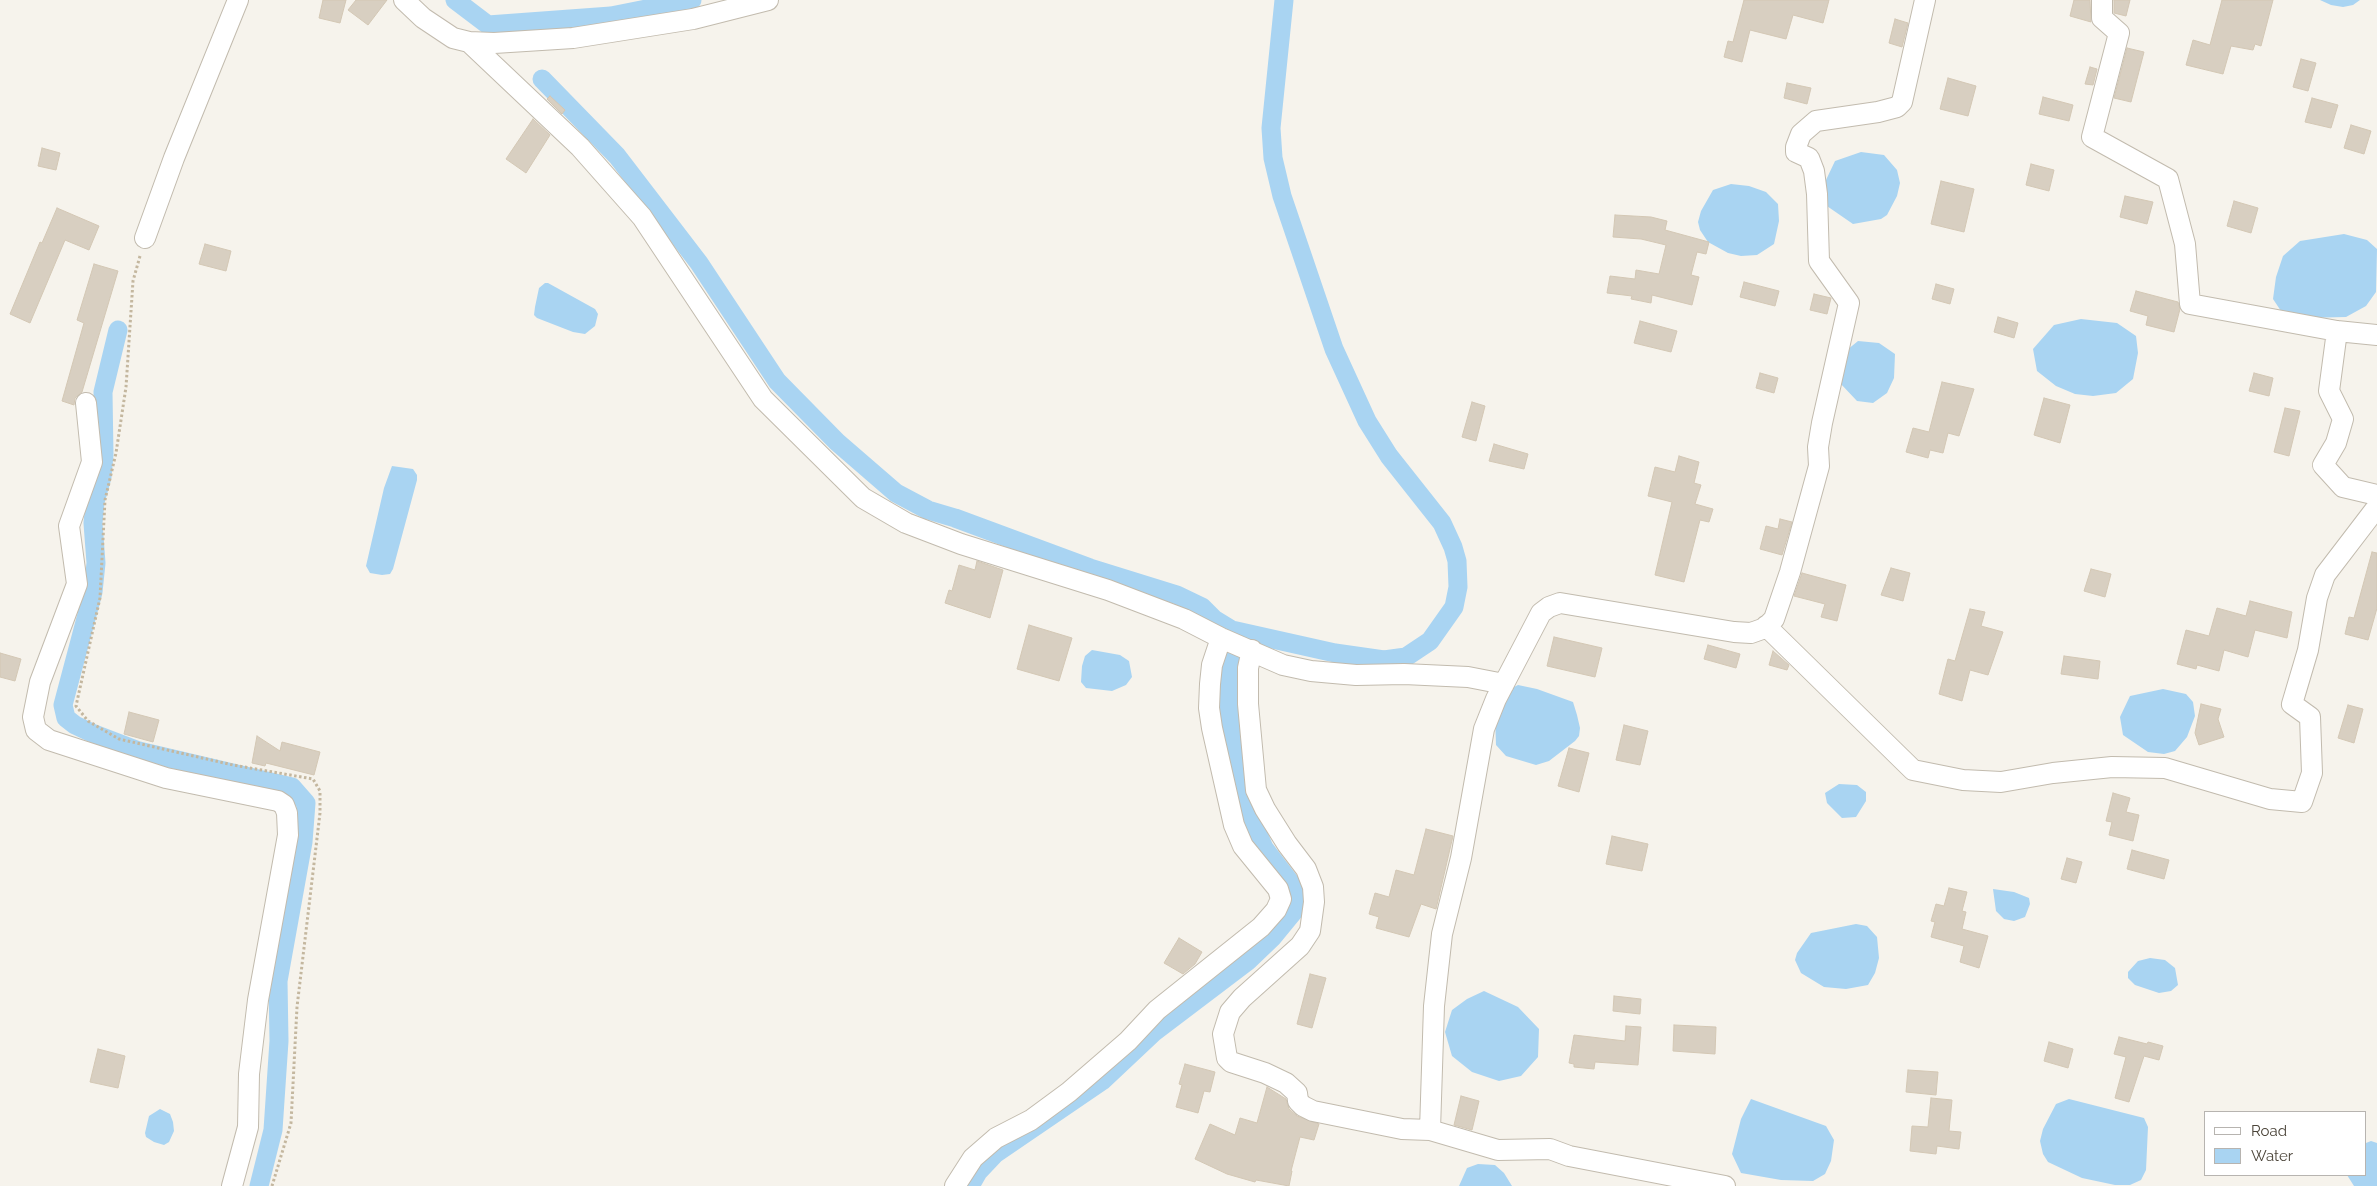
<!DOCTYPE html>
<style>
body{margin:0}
#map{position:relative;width:2377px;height:1186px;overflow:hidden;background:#f6f3ec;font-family:Raleway,sans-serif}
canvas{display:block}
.legend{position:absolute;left:2204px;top:1111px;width:162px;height:65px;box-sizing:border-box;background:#fff;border:1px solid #b7b4b0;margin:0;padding:6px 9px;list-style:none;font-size:15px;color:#4b4439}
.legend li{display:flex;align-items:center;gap:10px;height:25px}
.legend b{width:25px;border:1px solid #b7b4b0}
</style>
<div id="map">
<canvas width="2377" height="1186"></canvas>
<ul class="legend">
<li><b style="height:6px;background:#fff"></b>Road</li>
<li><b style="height:14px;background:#a9d4f2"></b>Water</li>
</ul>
</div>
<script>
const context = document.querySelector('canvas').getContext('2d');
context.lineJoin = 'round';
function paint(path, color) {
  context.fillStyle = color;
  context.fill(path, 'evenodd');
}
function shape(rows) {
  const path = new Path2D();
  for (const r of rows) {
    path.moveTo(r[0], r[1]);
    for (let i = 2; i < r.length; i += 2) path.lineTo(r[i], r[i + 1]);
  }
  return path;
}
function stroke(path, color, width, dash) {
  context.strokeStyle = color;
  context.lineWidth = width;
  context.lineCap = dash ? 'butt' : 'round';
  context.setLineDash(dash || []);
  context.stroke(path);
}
const water = shape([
 [2320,0,2360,0,2353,5,2343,7,2331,5],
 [1861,152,1884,155,1897,170,1900,183,1897,196,1887,215,1881,219,1853,224,1824,204,1826,180,1835,161],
 [1731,184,1749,186,1766,192,1778,204,1779,221,1774,244,1757,255,1741,256,1728,253,1708,242,1700,230,1698,222,1701,211,1713,190],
 [2344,234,2367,240,2377,249,2376,292,2366,306,2346,317,2304,318,2283,314,2273,299,2276,277,2283,256,2300,241],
 [545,283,548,283,595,309,598,314,595,326,585,334,573,332,537,318,534,315,535,307,539,288],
 [2081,319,2117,323,2136,336,2138,353,2133,379,2116,393,2093,396,2075,394,2056,386,2037,371,2033,349,2054,325],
 [1858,341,1879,343,1895,354,1894,378,1887,393,1873,403,1857,401,1840,383,1841,355],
 [392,466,413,469,417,475,417,480,393,569,390,574,382,575,370,573,366,566,384,488],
 [1092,650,1120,655,1129,661,1132,677,1126,685,1112,691,1086,688,1081,682,1082,666,1085,656],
 [1518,685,1537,689,1573,702,1577,715,1580,728,1579,736,1575,741,1549,761,1536,765,1506,756,1496,745,1495,716,1510,689],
 [2163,689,2186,694,2193,702,2195,716,2187,737,2175,751,2164,754,2148,752,2123,735,2120,717,2130,696],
 [1839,784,1857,785,1866,792,1866,801,1856,817,1842,818,1827,803,1825,793],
 [1993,889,2014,892,2029,898,2030,904,2025,917,2014,921,2004,919,1996,911],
 [1856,924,1867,926,1877,937,1879,958,1875,973,1868,985,1846,989,1824,987,1801,973,1795,960,1797,953,1811,933],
 [2150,958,2165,960,2175,968,2178,985,2171,991,2159,993,2135,985,2128,978,2128,972,2138,961],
 [1484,991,1518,1007,1539,1029,1538,1057,1521,1076,1499,1081,1472,1072,1452,1056,1445,1032,1452,1010,1467,999],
 [1751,1099,1826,1126,1834,1140,1831,1161,1825,1174,1813,1181,1781,1180,1741,1173,1732,1154,1741,1119],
 [2069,1099,2144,1118,2148,1127,2146,1170,2141,1180,2130,1185,2115,1185,2082,1178,2048,1162,2043,1154,2040,1141,2043,1129,2056,1104],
 [160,1109,170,1114,173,1122,174,1131,169,1142,164,1145,154,1142,146,1137,145,1133,149,1116],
 [2371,1141,2377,1143,2377,1186,2354,1186,2347,1175,2366,1175,2366,1143],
 [1478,1164,1495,1165,1504,1173,1512,1186,1459,1186,1467,1168]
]);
const canal = shape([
 [455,0,488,25,611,16,692,0],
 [542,79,617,156,699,263,777,381,837,442,896,493,928,510,955,518,1090,568,1177,595,1202,607,1214,619,1232,630,1335,653,1384,660,1406,657,1430,641,1454,607,1458,587,1457,561,1453,547,1442,523,1389,456,1367,421,1334,349,1282,196,1273,158,1271,128,1284,0],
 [118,330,103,392,104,455,102,477,95,502,93,523,96,563,93,592,63,705,66,718,75,725,92,733,139,751,292,787,306,803,303,842,278,981,279,1041,273,1130,259,1186],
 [970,1186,978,1172,995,1154,1102,1081,1153,1033,1248,961,1272,938,1295,910,1296,895,1290,882,1264,848,1241,794,1231,738,1228,685,1232,657]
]);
const building = shape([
 [323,0,346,0,340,23,319,18,323,0],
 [356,0,387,0,368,25,348,10,356,0],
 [1744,0,1829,0,1823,23,1793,15,1786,39,1750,30,1742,62,1724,57,1728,41,1733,42,1744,0],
 [2074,0,2090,0,2091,22,2070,16,2074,0],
 [2114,0,2130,0,2126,16,2114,13,2114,0],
 [2222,0,2273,0,2261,46,2255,44,2253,50,2231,46,2223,74,2186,65,2193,40,2210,45,2222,0],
 [1895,19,1908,23,1902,47,1889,43,1895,19],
 [2127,48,2144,52,2131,102,2114,98,2127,48],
 [2301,59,2316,63,2308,91,2293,87,2301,59],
 [2090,67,2097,69,2093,85,2085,84,2090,67],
 [1948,78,1976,86,1968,116,1940,109,1948,78],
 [1787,83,1811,88,1807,104,1784,98,1787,83],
 [550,96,565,110,562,114,547,99,550,96],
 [2043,97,2073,105,2069,121,2039,114,2043,97],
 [2312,98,2338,105,2331,128,2305,122,2312,98],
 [533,119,550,135,526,173,506,159,533,119],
 [2351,125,2371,131,2364,154,2344,148,2351,125],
 [42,148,60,153,56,170,38,166,42,148],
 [2031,164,2054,170,2049,191,2026,185,2031,164],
 [1941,181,1974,189,1964,232,1931,224,1941,181],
 [2125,196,2153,202,2147,224,2120,217,2125,196],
 [2234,201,2258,208,2251,233,2227,226,2234,201],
 [57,208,99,226,89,250,65,240,30,323,10,314,40,242,42,243,57,208],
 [1615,215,1651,217,1667,221,1665,230,1709,242,1706,254,1697,252,1691,275,1699,277,1692,305,1652,295,1651,303,1631,299,1632,296,1607,293,1610,276,1635,279,1636,270,1659,274,1666,245,1641,239,1613,237,1615,215],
 [205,244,231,251,226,271,199,264,205,244],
 [94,264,118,271,82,392,75,398,74,405,62,401,84,323,77,320,94,264],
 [1744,282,1779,291,1775,306,1740,297,1744,282],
 [1936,284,1954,289,1950,304,1932,299,1936,284],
 [2136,291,2178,302,2180,309,2174,332,2146,325,2148,316,2130,311,2136,291],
 [1814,294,1831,298,1827,314,1810,310,1814,294],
 [1998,317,2018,323,2014,338,1994,332,1998,317],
 [1640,321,1677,331,1671,352,1634,343,1640,321],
 [1760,373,1778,378,1774,393,1756,388,1760,373],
 [2254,373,2273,378,2269,396,2249,391,2254,373],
 [1942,382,1974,389,1959,436,1948,433,1943,453,1930,450,1928,458,1906,452,1913,428,1929,432,1942,382],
 [2044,398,2070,405,2060,443,2034,435,2044,398],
 [1472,402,1485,406,1476,441,1462,437,1472,402],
 [2285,408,2300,411,2289,456,2274,452,2285,408],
 [1494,444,1528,454,1524,469,1489,461,1494,444],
 [1679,456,1699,462,1694,483,1701,485,1695,504,1713,509,1709,522,1700,520,1684,582,1655,575,1672,502,1648,496,1655,467,1675,472,1679,456],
 [1780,519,1792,522,1782,555,1760,549,1766,526,1778,529,1780,519],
 [2372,552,2377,553,2377,608,2368,640,2345,634,2349,617,2354,618,2372,552],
 [977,561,1003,570,990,618,945,603,949,590,952,591,959,565,975,570,977,561],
 [1891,568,1910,573,1903,601,1881,595,1891,568],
 [2091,569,2111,574,2105,597,2084,591,2091,569],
 [1802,573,1846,585,1837,621,1821,617,1825,604,1794,596,1802,573],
 [2250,601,2292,612,2287,638,2255,630,2248,657,2224,650,2219,671,2197,665,2196,669,2177,664,2186,630,2209,636,2217,608,2246,616,2250,601],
 [1970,609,1985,612,1981,626,2003,632,1988,675,1970,670,1962,701,1939,694,1948,659,1955,661,1970,609],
 [1029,625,1072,638,1059,681,1017,669,1029,625],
 [1554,637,1602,648,1595,677,1547,666,1554,637],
 [1708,645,1740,654,1736,668,1704,659,1708,645],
 [1773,651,1789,665,1787,670,1769,665,1773,651],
 [0,653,21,659,15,681,0,677,0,653],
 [2064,656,2100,661,2098,679,2061,674,2064,656],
 [2201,704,2221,709,2218,719,2224,737,2199,745,2195,733,2201,704],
 [2348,705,2363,709,2354,743,2338,738,2348,705],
 [129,712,159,720,153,742,124,734,129,712],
 [1624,725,1648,731,1640,765,1616,760,1624,725],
 [257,736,280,751,282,742,320,752,314,775,266,763,265,766,252,763,257,736],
 [1569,748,1589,753,1579,792,1558,786,1569,748],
 [2113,793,2130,798,2126,812,2139,815,2133,841,2109,835,2112,822,2106,821,2113,793],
 [1426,829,1453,836,1436,909,1421,904,1409,937,1376,928,1379,917,1369,914,1375,893,1389,897,1396,870,1414,875,1426,829],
 [1612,836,1648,844,1642,871,1606,864,1612,836],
 [2132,850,2169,860,2164,879,2127,869,2132,850],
 [2067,858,2082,862,2076,883,2061,879,2067,858],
 [1949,888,1967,892,1962,911,1966,912,1962,929,1988,936,1979,968,1960,962,1964,946,1931,937,1935,922,1931,921,1936,904,1944,906,1949,888],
 [1179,938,1202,952,1195,964,1183,974,1164,963,1179,938],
 [1310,974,1326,978,1312,1028,1297,1024,1310,974],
 [1614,996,1641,999,1640,1014,1613,1011,1614,996],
 [1674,1025,1716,1027,1715,1054,1673,1051,1674,1025],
 [1626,1026,1641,1027,1638,1065,1595,1062,1594,1069,1574,1067,1574,1064,1569,1063,1574,1035,1625,1041,1626,1026],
 [2119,1037,2147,1044,2148,1042,2163,1046,2159,1060,2144,1056,2129,1102,2115,1098,2126,1057,2114,1054,2119,1037],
 [2049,1042,2073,1049,2068,1068,2044,1061,2049,1042],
 [98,1049,125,1056,118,1088,90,1082,98,1049],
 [1185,1064,1215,1072,1210,1092,1204,1091,1198,1113,1176,1107,1182,1085,1179,1084,1185,1064],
 [1908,1070,1938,1072,1936,1095,1906,1092,1908,1070],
 [1267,1087,1286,1099,1289,1109,1297,1116,1319,1124,1314,1140,1300,1137,1291,1171,1292,1171,1289,1186,1256,1180,1255,1182,1227,1174,1195,1159,1210,1124,1235,1135,1240,1118,1257,1123,1267,1087],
 [1461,1096,1479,1101,1472,1130,1454,1125,1461,1096],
 [1931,1098,1952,1100,1949,1131,1961,1132,1959,1149,1937,1146,1936,1154,1910,1151,1912,1126,1928,1127,1931,1098]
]);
const path = shape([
 [140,256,133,281,126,387,116,453,105,500,100,598,76,706,88,721,119,739,233,765,313,779,320,791,320,813,297,1007,291,1123,272,1186]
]);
const minor = shape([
 [404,0,423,18,453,38,469,42,494,43,573,38,693,19,768,0],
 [2102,0,2102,18,2119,33,2092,137,2168,179,2185,244,2190,304,2337,331,2377,335],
 [469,42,580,147,642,217,763,399,863,498,906,523,961,544,1108,590,1184,619,1221,638,1283,665,1311,671,1356,675,1404,674,1468,677,1504,684],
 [145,238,174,158,238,0],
 [2337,331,2329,391,2343,419,2336,443,2323,465,2343,487,2377,495],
 [86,403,92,462,69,526,77,584,40,682,33,717,36,730,49,740,166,778,278,801,284,805,287,813,288,835,258,1000,249,1074,248,1127,232,1186],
 [1766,626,1913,770,1963,780,2001,782,2053,773,2112,767,2165,768,2270,799,2302,802,2312,773,2310,717,2292,704,2308,650,2317,598,2325,575,2377,507],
 [1252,650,1248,668,1248,704,1256,790,1265,809,1287,844,1306,869,1313,887,1314,902,1310,931,1300,946,1242,998,1230,1012,1223,1034,1227,1058,1231,1062,1265,1073,1286,1083,1297,1093,1298,1101,1303,1106,1313,1111,1402,1129,1430,1130],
 [955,1186,973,1158,996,1138,1031,1120,1069,1092,1128,1041,1157,1010,1261,927,1276,910,1281,899,1278,889,1243,846,1234,825,1212,728,1209,708,1210,684,1212,665,1221,638],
 [1725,1186,1569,1156,1550,1149,1498,1150,1430,1130,1434,1006,1442,934,1461,858,1484,729,1496,699,1541,613,1549,607,1560,603,1734,632,1751,633,1765,628,1774,619,1790,572,1819,466,1818,447,1822,423,1849,303,1819,261,1817,194,1814,171,1809,158,1796,152,1796,147,1801,134,1816,121,1878,112,1897,107,1902,102,1925,0]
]);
paint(water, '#a9d4f2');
stroke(canal, '#a9d4f2', 19);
paint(building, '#d8cfc1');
stroke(building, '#d3c7b4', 1);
stroke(minor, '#c2bbae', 22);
stroke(path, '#c4b79f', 3, [2.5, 2.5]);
stroke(minor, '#fff', 20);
</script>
